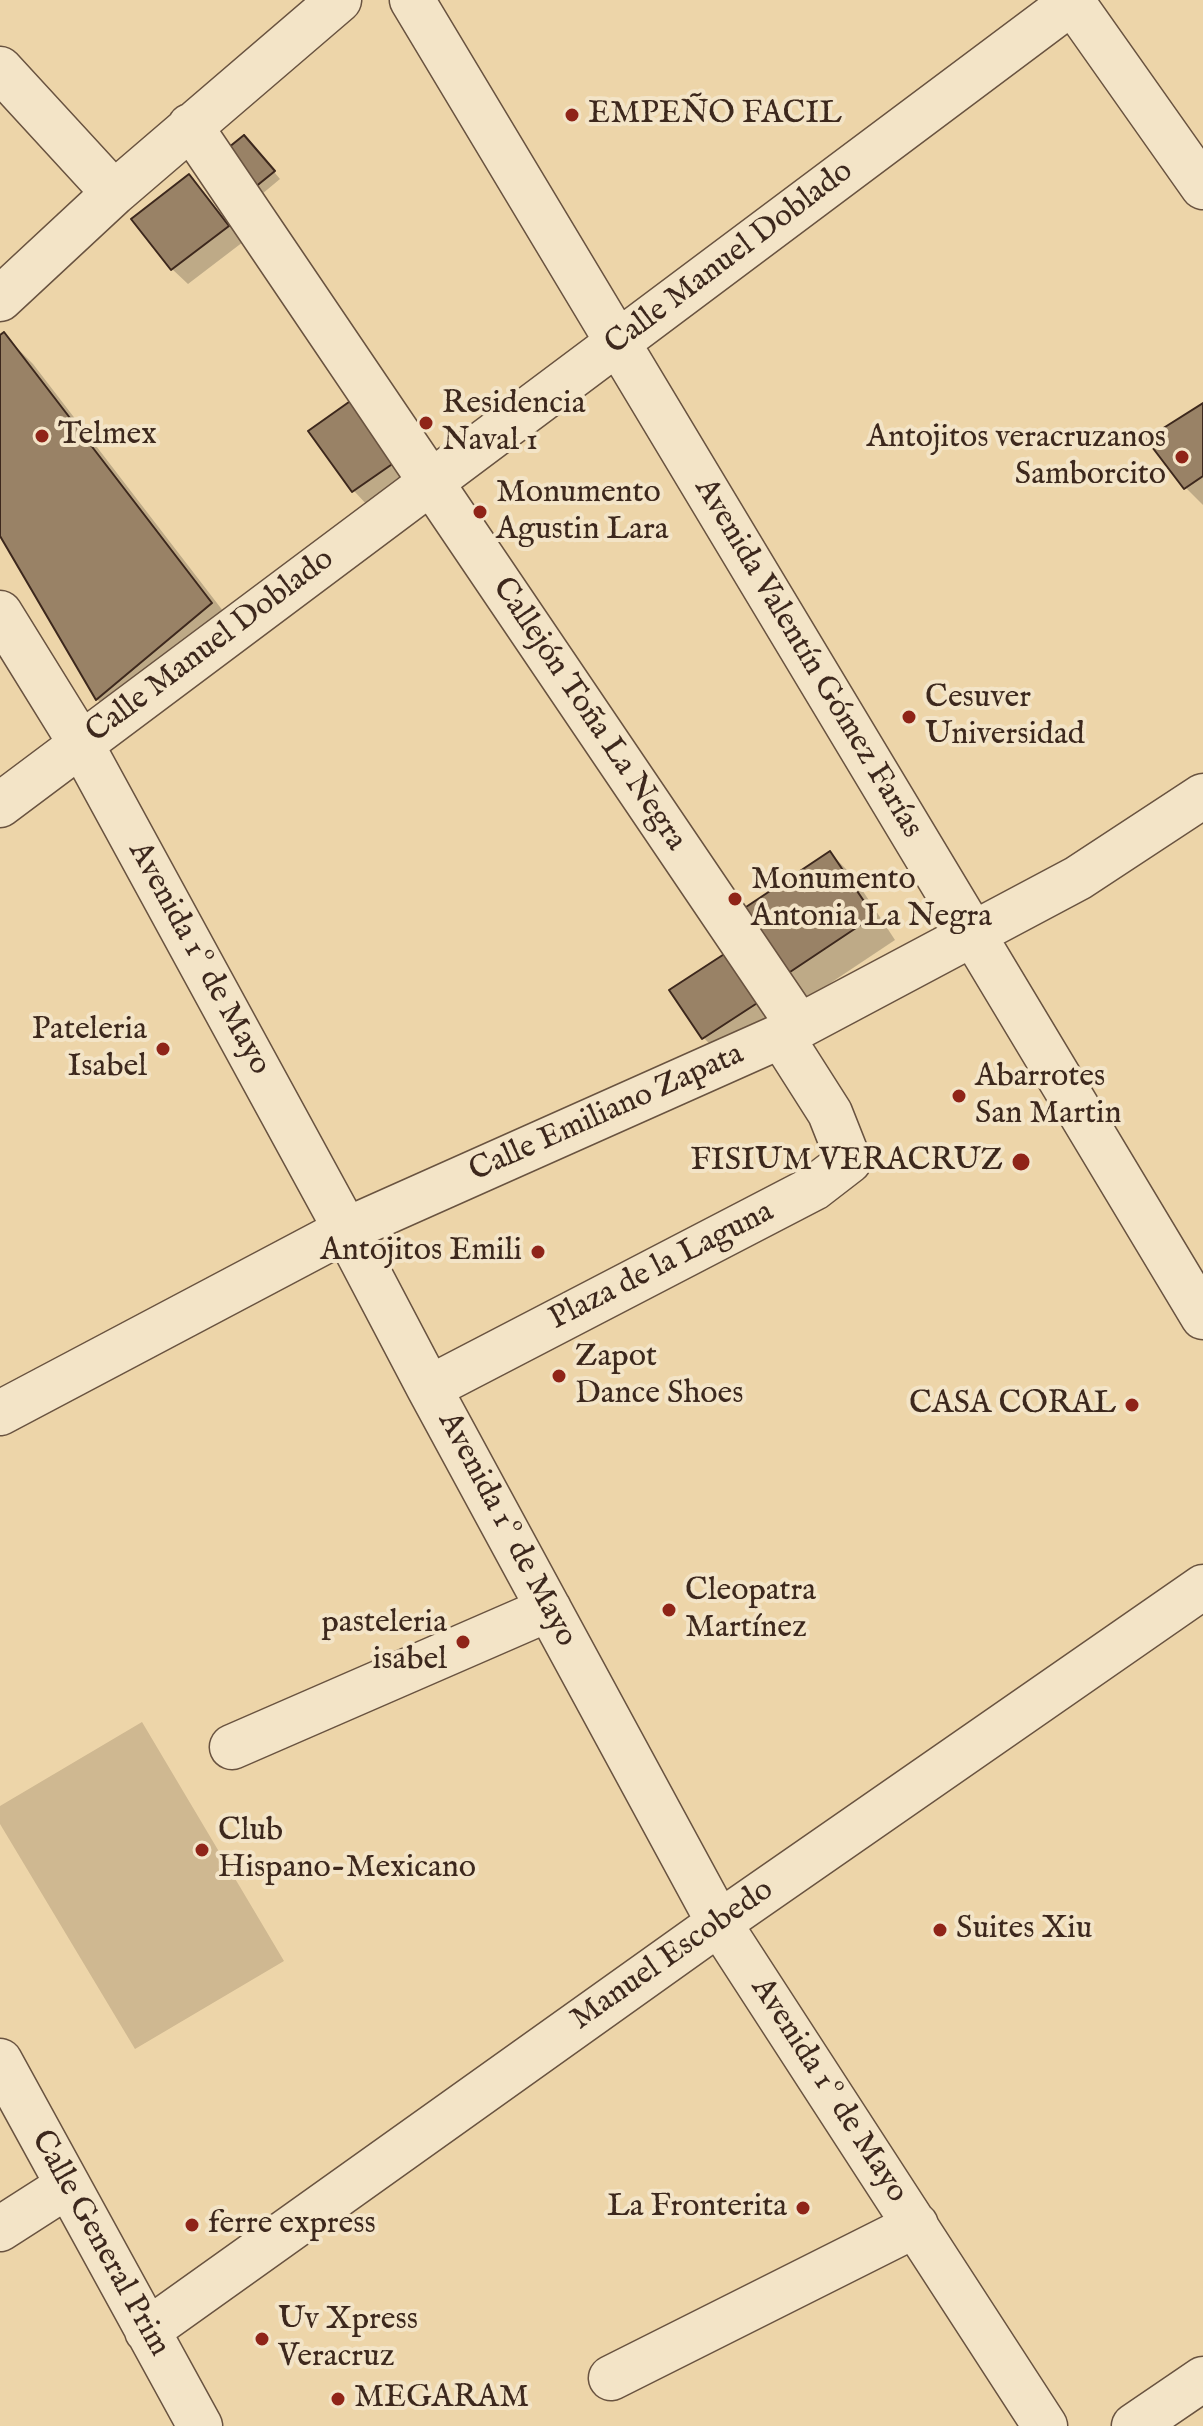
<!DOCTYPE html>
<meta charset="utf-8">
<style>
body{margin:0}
canvas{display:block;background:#edd5a9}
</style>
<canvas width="1203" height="2426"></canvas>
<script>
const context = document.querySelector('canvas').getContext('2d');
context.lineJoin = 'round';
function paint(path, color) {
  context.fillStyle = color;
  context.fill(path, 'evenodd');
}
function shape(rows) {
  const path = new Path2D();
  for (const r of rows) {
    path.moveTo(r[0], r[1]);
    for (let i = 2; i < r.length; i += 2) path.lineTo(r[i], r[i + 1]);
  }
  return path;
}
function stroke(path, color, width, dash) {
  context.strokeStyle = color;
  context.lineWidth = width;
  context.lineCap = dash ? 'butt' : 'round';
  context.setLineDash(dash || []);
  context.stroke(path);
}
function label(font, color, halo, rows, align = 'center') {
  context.font = font + ' "IM FELL English",serif';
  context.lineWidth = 8;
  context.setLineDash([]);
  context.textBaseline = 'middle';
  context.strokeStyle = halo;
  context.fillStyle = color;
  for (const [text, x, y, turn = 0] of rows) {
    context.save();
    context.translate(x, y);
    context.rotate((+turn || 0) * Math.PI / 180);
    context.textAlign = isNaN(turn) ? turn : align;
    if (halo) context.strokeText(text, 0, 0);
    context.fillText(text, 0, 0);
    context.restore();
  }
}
const green = shape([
 [142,1722,284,1961,135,2049,0,1824,0,1806]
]);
const shadow = shape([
 [251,144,280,179,262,194,255,186],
 [189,177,204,192,243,242,188,284,172,269],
 [4,335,33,364,240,633,127,728,97,699,0,532,0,338],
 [356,400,415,474,369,507,354,491,311,432],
 [1203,405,1203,505,1185,487],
 [830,853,853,876,895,940,802,1002,779,979],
 [747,967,779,1014,719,1054,704,1038,672,990]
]);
const building = shape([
 [244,135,275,171,254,188,223,152,244,135],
 [189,174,229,226,171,270,131,219,189,174],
 [4,332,212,603,96,700,0,536,0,335,4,332],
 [356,397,401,458,352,492,308,431,356,397],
 [1203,403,1203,476,1184,489,1146,439,1203,403],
 [830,851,874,916,778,980,734,915,830,851],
 [732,949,765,998,702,1039,669,990,732,949]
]);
const minor = shape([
 [412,0,1203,1317],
 [1071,0,1203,187],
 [0,69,114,193],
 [190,126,799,1026],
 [0,299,114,193,339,0],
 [0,613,81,744,346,1230,429,1388,719,1923,1045,2426],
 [0,805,1075,0],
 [429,1388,814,1188,849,1161,830,1113,781,1036],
 [0,1413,346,1230,781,1036,1078,878,1203,796],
 [232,1747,549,1609],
 [0,2061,200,2426],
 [0,2229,67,2186],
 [147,2331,719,1923,1203,1587],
 [611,2378,916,2225],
 [1134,2426,1203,2379]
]);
const markers = [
 [572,115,8,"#8f2418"],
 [426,423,8,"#8f2418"],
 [42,436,8,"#8f2418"],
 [1182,457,8,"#8f2418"],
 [480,512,8,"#8f2418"],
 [909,717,8,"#8f2418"],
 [735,899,8,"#8f2418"],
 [163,1049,8,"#8f2418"],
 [959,1096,8,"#8f2418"],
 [1021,1162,10,"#8f2418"],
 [538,1252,8,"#8f2418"],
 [559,1376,8,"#8f2418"],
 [1132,1405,8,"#8f2418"],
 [669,1610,8,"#8f2418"],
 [463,1642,8,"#8f2418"],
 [202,1850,8,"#8f2418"],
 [940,1930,8,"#8f2418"],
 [803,2208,8,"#8f2418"],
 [192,2225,8,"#8f2418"],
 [262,2339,8,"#8f2418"],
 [338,2399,8,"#8f2418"]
];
const poiNames = [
 ["EMPEÑO FACIL",588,115],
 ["Residencia",442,405],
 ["Naval 1",442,442],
 ["Telmex",58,436],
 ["Antojitos veracruzanos",1166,439,"right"],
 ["Samborcito",1166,476,"right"],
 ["Monumento",496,494],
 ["Agustin Lara",496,531],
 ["Cesuver",925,699],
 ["Universidad",925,736],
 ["Monumento",751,881],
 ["Antonia La Negra",751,918],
 ["Pateleria",147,1031,"right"],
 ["Isabel",147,1068,"right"],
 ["Abarrotes",975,1078],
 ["San Martin",975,1115],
 ["FISIUM VERACRUZ",1003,1162,"right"],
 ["Antojitos Emili",522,1252,"right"],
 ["Zapot",575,1358],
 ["Dance Shoes",575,1395],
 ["CASA CORAL",1116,1405,"right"],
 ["Cleopatra",685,1592],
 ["Martínez",685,1629],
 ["pasteleria",447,1624,"right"],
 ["isabel",447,1661,"right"],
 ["Club",218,1832],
 ["Hispano-Mexicano",218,1869],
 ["Suites Xiu",956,1930],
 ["La Fronterita",787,2208,"right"],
 ["ferre express",208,2225],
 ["Uv Xpress",278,2321],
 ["Veracruz",278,2358],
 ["MEGARAM",354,2399]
];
const streetNames = [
 ["Calle Manuel Doblado",730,259,-37],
 ["Calle Manuel Doblado",211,647,-37],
 ["Avenida Valentín Gómez Farías",807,659,59],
 ["Callejón Toña La Negra",588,715,56],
 ["Avenida 1º de Mayo",198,959,61],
 ["Calle Emiliano Zapata",607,1114,-24],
 ["Plaza de la Laguna",662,1267,-27],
 ["Avenida 1º de Mayo",506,1530,62],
 ["Manuel Escobedo",673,1956,-35],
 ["Avenida 1º de Mayo",828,2091,57],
 ["Calle General Prim",99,2244,61]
];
paint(green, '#cfb891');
paint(shadow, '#0003');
paint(building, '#998266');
stroke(building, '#3d281d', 2);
stroke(minor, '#695340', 47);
stroke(minor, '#f3e4c7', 44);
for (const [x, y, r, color] of markers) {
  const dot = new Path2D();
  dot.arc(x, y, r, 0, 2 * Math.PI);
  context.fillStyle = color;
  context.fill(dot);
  stroke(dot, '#f3e4c7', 3);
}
label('32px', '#3d281d', '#f3e4c7', poiNames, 'left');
label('32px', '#3d281d', '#f3e4c7', streetNames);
</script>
